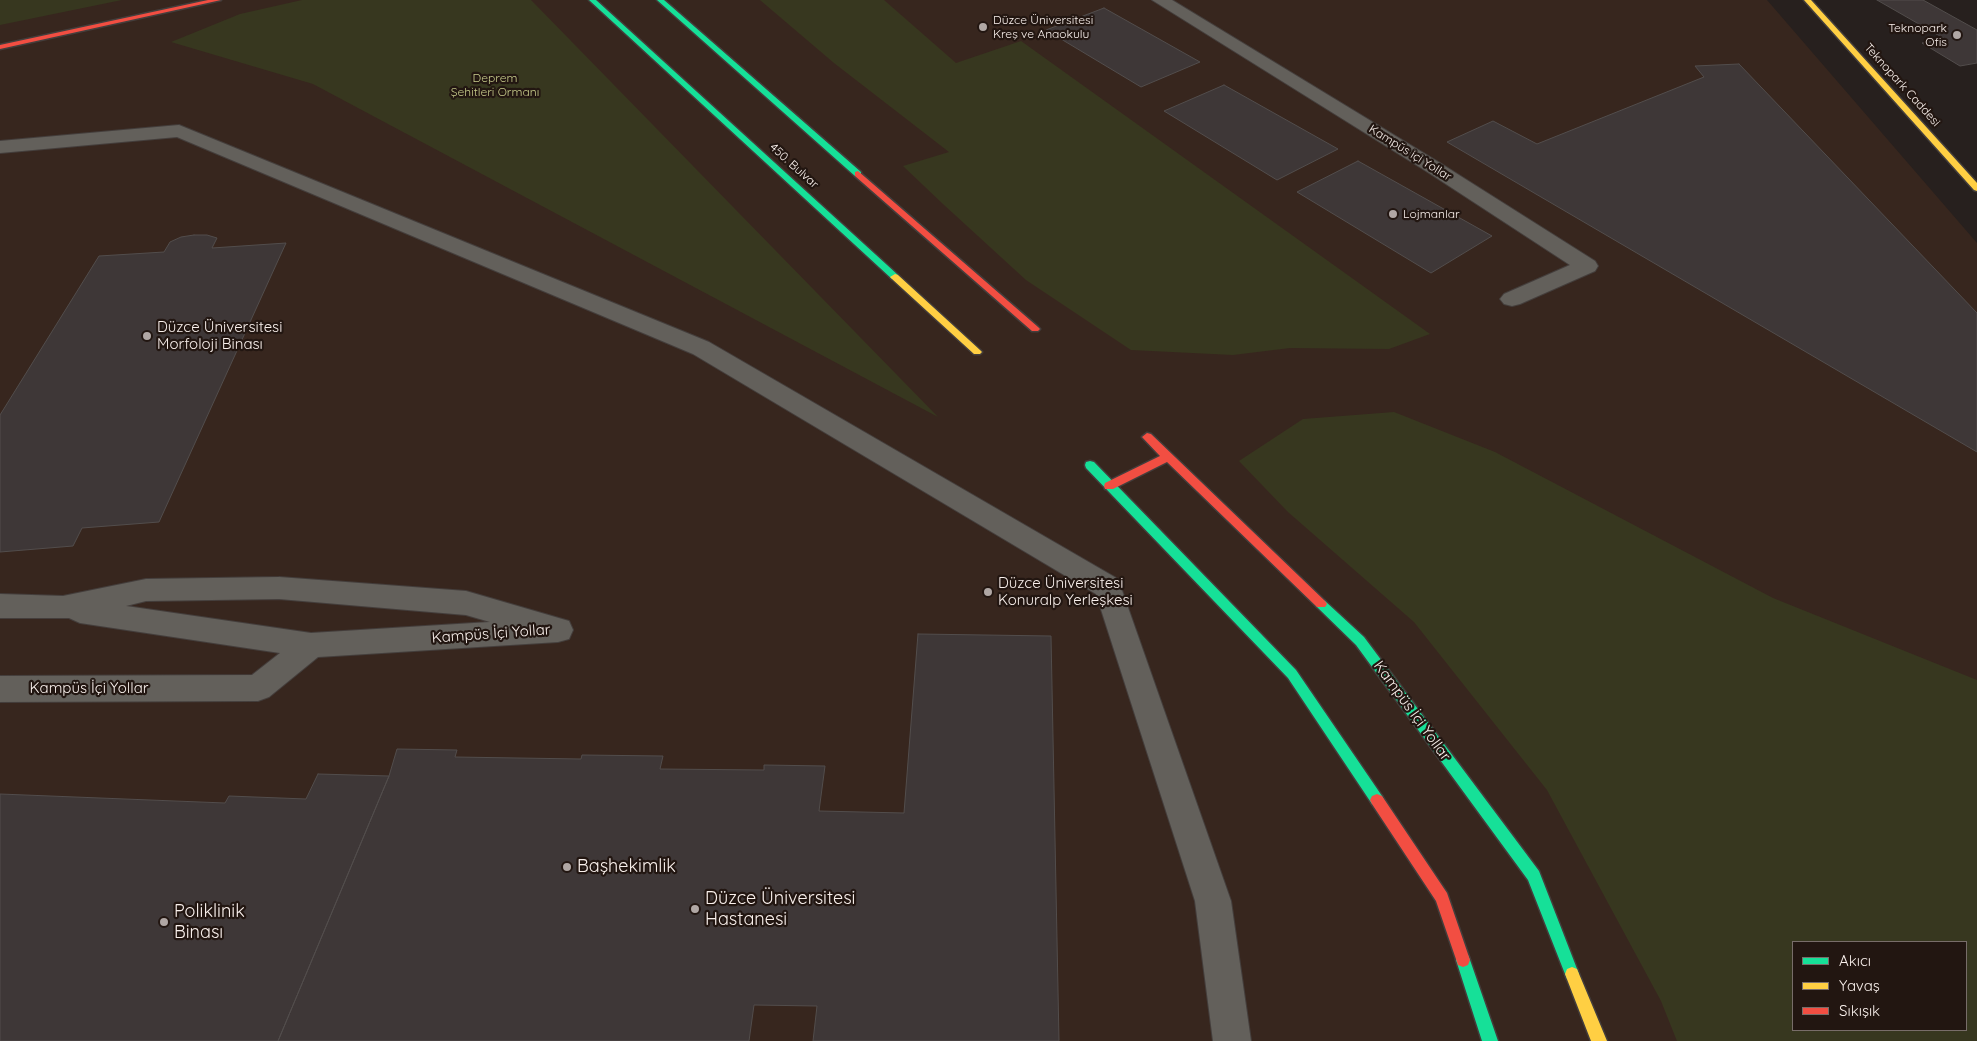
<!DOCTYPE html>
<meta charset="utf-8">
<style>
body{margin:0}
#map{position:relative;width:1977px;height:1041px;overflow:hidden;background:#27201e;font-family:Quicksand,sans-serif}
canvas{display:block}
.legend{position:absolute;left:1792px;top:941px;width:175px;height:90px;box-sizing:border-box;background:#221611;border:1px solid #786d69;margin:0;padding:6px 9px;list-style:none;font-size:15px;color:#f9f0ec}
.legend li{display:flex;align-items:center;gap:10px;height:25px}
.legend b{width:25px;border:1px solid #786d69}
</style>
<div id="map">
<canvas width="1977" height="1041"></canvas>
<ul class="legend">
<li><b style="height:6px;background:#16e098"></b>Akıcı</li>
<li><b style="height:6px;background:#ffcf43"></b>Yavaş</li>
<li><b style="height:6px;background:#f24e42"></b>Sıkışık</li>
</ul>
</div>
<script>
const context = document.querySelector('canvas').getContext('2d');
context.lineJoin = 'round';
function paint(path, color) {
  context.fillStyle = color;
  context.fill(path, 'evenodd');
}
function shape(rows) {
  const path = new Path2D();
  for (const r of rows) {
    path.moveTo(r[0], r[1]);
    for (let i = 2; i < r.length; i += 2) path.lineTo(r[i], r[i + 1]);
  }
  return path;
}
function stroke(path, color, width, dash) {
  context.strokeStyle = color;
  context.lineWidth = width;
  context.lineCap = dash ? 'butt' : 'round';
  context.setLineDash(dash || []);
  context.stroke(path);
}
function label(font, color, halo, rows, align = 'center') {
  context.font = font + ' Quicksand,sans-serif';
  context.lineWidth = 4.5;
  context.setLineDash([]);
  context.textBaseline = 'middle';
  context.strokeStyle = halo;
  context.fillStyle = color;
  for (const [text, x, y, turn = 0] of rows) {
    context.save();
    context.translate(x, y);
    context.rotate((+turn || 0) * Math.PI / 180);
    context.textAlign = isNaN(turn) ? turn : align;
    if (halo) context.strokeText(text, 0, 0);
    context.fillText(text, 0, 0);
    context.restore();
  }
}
const built = shape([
 [0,0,1767,0,1977,243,1977,1041,0,1041],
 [1793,942,1966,942,1966,1030,1793,1030]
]);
const green = shape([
 [0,0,122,0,0,25],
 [302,0,531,0,938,417,313,84,171,42,240,14],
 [760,0,884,0,956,63,1021,41,1430,334,1389,349,1290,348,1233,355,1131,350,1026,280,943,204,903,166,949,152,834,63],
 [1394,412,1495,452,1773,598,1977,680,1977,1041,1677,1041,1661,1001,1547,790,1414,622,1288,512,1239,461,1303,419],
 [1793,942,1966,942,1966,1030,1793,1030]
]);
const building = shape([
 [1877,0,1923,0,1977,30,1977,63,1960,66,1922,43,1945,39,1877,0],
 [1104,8,1200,62,1141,87,1046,30,1104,8],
 [1739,64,1977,313,1977,452,1447,142,1493,121,1537,144,1704,77,1695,66,1739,64],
 [1224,85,1338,149,1277,180,1164,111,1224,85],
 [1358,161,1492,236,1431,273,1297,192,1358,161],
 [194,235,207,235,217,238,212,248,286,243,159,522,82,528,73,546,0,552,0,415,99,256,164,252,170,242,181,237,194,235],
 [918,634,1051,636,1059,1041,813,1041,817,1006,754,1005,749,1041,278,1041,389,776,397,749,457,750,455,757,581,759,582,755,663,756,660,769,764,770,764,765,825,766,819,811,904,813,918,634],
 [318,774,389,776,278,1041,0,1041,0,794,225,803,229,796,306,799,318,774]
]);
const lane = shape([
 [1152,0,1172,0,1440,163,1595,261,1598,266,1595,271,1520,304,1512,306,1504,304,1500,299,1504,294,1570,265,1426,171,1152,0],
 [179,125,709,342,1118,579,1231,901,1251,1041,1213,1041,1195,901,1096,594,693,354,177,137,0,153,0,141,179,125]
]);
const street = shape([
 [279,577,466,591,569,621,573,630,569,639,558,642,318,657,269,697,258,701,0,702,0,676,252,675,280,653,80,623,69,618,0,618,0,594,63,596,146,579,279,577],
 [279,599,466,615,490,622,311,633,126,606,146,601,279,599]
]);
const fast = shape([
 [589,0,596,0,898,275,898,279,892,279,589,0],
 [657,0,664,0,861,172,861,176,855,176,657,0],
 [1090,461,1094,462,1296,670,1382,796,1384,800,1382,804,1377,806,1372,804,1288,678,1086,468,1085,465,1086,462,1090,461],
 [1321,599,1325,601,1364,637,1539,871,1579,974,1577,979,1572,981,1567,979,1528,880,1356,645,1317,607,1315,604,1317,601,1321,599],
 [1463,953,1468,955,1470,960,1498,1041,1482,1041,1456,960,1458,955,1463,953]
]);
const slow = shape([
 [1804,0,1811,0,1977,183,1977,191,1974,190,1804,0],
 [895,274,898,275,980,350,982,352,980,354,974,354,892,279,890,277,895,274],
 [1572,967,1577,969,1607,1041,1591,1041,1565,974,1567,969,1572,967]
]);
const jam = shape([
 [208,0,221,0,0,49,0,45,208,0],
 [858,171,1038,327,1040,329,1038,331,1032,331,855,176,855,172,858,171],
 [1147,433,1151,434,1325,601,1327,604,1325,607,1317,607,1167,462,1113,489,1105,489,1104,486,1105,483,1160,456,1142,437,1147,433],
 [1377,794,1382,796,1447,893,1470,960,1468,965,1463,967,1458,965,1436,901,1372,804,1370,800,1372,796,1377,794]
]);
const markers = [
 [983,27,5,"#b0a7a4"],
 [1957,35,5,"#b0a7a4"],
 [1393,214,5,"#b0a7a4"],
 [147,336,5,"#b0a7a4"],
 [988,592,5,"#b0a7a4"],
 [567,867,5,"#b0a7a4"],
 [695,909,5,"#b0a7a4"],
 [164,922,5,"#b0a7a4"]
];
const farPoinames = [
 ["Düzce Üniversitesi",993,20],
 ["Kreş ve Anaokulu",993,34],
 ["Teknopark",1947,28,"right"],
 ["Ofis",1947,42,"right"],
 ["Lojmanlar",1403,214]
];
const farParknames = [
 ["Deprem",495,78],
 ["Şehitleri Ormanı",495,92]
];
const farStreetnames = [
 ["Teknopark Caddesi",1902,85,48],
 ["Kampüs içi Yollar",1410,153,32],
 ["450. Bulvar",794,166,42]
];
const poiNames = [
 ["Düzce Üniversitesi",157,327],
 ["Morfoloji Binası",157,344],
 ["Düzce Üniversitesi",998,583],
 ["Konuralp Yerleşkesi",998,600]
];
const streetNames = [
 ["Kampüs İçi Yollar",491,634,-4],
 ["Kampüs İçi Yollar",89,688],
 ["Kampüs İçi Yollar",1412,711,54]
];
const nearPoinames = [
 ["Başhekimlik",577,867],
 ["Düzce Üniversitesi",705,899],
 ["Hastanesi",705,920],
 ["Poliklinik",174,912],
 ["Binası",174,933]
];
paint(built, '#37261e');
paint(green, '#37371f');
paint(building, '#3e3737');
stroke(building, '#524d4c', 1);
stroke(lane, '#443e3c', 2);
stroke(street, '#443e3c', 2);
stroke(fast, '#443e3c', 3);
stroke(slow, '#443e3c', 3);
stroke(jam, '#443e3c', 3);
paint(lane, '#63605b');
paint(street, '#63605b');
paint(fast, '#16e098');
paint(slow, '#ffcf43');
paint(jam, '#f24e42');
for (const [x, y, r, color] of markers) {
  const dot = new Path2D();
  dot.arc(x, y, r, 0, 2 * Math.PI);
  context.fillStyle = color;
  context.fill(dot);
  stroke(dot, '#221611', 2);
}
label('12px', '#f9f0ec', '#221611', farPoinames, 'left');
label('12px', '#c8cd8c', '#221611', farParknames);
label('12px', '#f9f0ec', '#221611', farStreetnames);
label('15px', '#f9f0ec', '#221611', poiNames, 'left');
label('15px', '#f9f0ec', '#221611', streetNames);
label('18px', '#f9f0ec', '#221611', nearPoinames, 'left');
</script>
